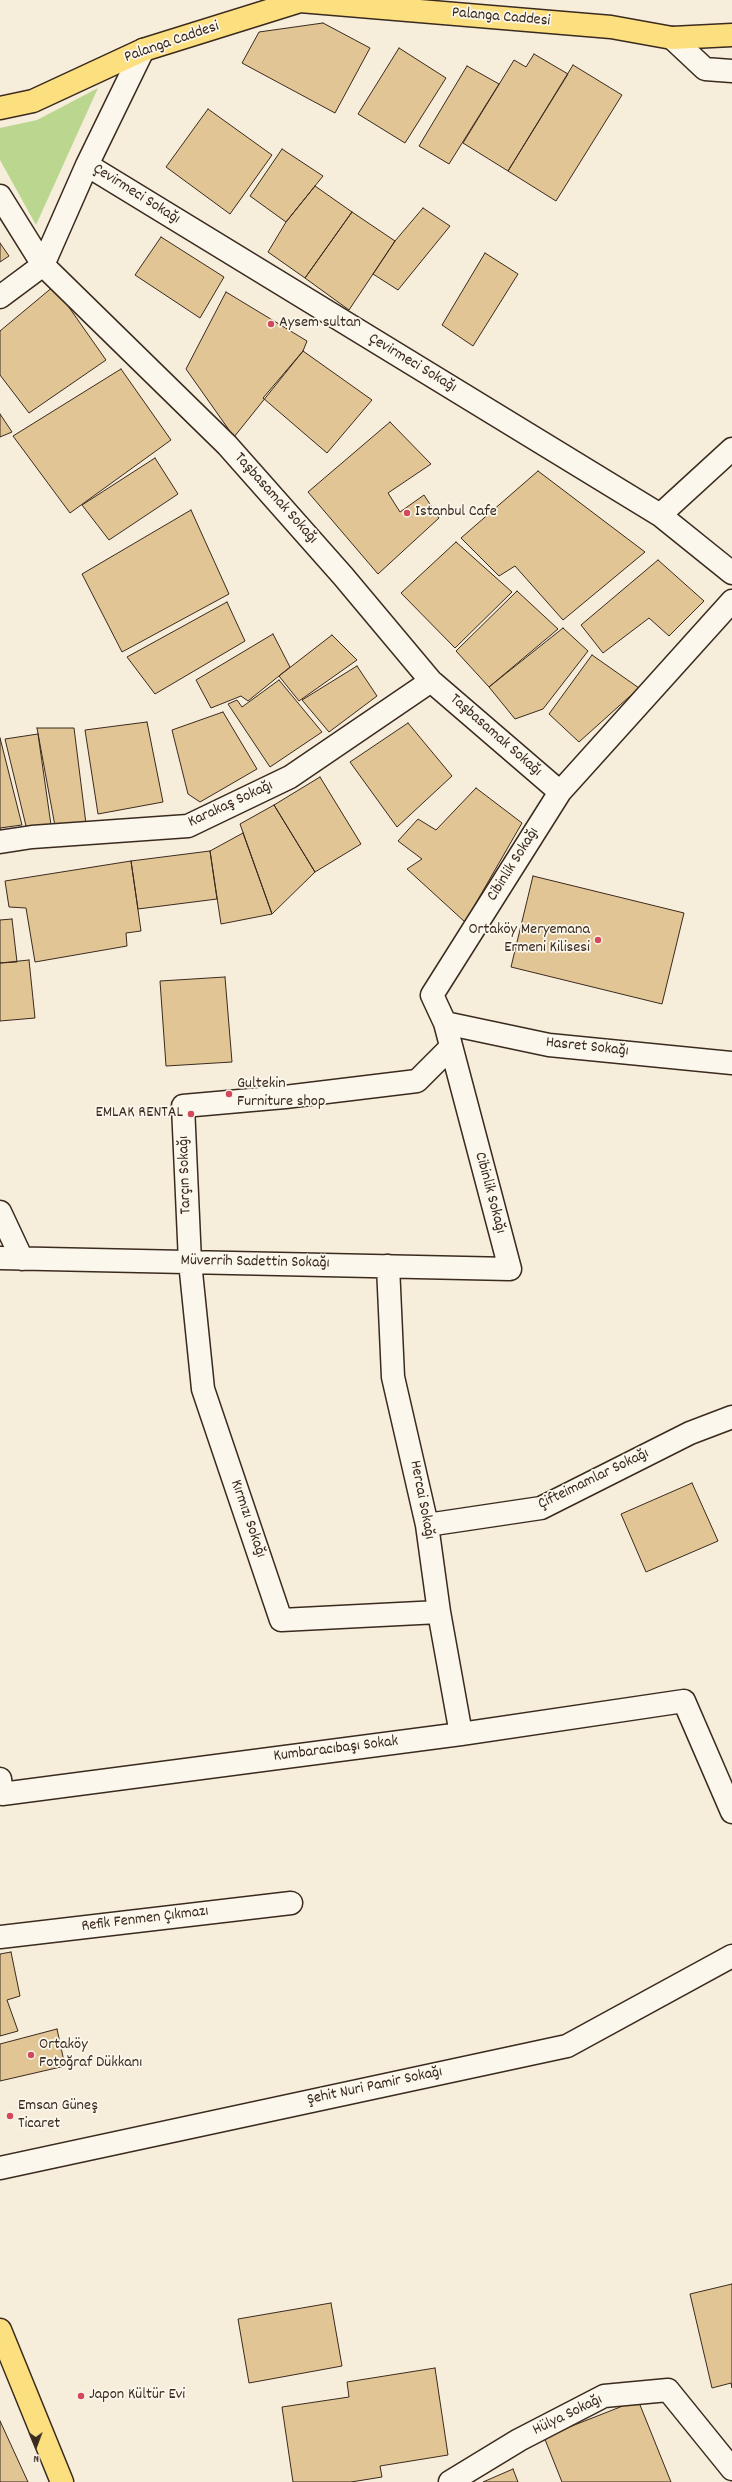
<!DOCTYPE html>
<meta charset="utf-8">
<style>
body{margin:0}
#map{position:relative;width:732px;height:2482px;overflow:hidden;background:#f6eddb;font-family:Dekko,sans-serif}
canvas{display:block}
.north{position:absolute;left:16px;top:2426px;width:40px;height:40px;-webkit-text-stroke:3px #fbf7ec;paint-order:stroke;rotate:179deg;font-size:11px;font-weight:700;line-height:16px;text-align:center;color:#3b2a1e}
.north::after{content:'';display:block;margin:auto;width:14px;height:18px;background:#3b2a1e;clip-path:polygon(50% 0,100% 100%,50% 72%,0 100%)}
</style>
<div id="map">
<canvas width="732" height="2482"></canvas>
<div class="north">N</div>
</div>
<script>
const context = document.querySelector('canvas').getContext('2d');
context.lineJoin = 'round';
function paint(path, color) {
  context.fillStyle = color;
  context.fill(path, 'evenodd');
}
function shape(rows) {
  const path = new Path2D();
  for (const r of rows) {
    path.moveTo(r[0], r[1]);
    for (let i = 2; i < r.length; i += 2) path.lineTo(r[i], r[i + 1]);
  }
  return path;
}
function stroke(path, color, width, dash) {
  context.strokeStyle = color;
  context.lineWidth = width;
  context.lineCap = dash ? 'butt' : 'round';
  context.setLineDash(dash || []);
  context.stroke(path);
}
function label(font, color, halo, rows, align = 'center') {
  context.font = font + ' Dekko,sans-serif';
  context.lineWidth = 3.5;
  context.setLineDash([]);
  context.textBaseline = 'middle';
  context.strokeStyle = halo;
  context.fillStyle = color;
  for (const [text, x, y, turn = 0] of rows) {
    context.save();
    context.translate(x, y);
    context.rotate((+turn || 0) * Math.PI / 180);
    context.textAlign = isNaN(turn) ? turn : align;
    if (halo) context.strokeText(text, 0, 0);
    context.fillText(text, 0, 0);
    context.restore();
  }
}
const green = shape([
 [98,88,36,225,0,160,0,128,37,120]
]);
const building = shape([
 [323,23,370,48,335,113,242,63,259,32,323,23],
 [399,48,446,78,405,143,358,114,399,48],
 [534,54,568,74,508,171,463,143,514,60,526,67,534,54],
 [573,65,622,95,556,201,508,171,573,65],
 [467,66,499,84,449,164,419,146,467,66],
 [208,109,272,155,230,214,166,167,208,109],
 [282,149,323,176,286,222,250,196,282,149],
 [315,186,352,212,305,278,268,252,286,222,315,186],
 [423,208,450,226,398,290,373,274,395,241,423,208],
 [352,212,395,241,349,310,305,278,352,212],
 [161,237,224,277,200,318,135,275,161,237],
 [0,243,9,256,0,262,0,243],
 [485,253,518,274,473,346,442,325,485,253],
 [54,286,106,360,29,413,0,375,0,331,54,286],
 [226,292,307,341,303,351,234,437,186,369,226,292],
 [303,351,372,400,327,453,263,398,303,351],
 [121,369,171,440,70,513,13,436,121,369],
 [0,414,12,432,0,437,0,414],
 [390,422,431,464,388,493,400,512,424,495,439,518,378,574,308,492,390,422],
 [155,458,178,494,109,540,82,505,155,458],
 [538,471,645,552,563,620,515,566,499,576,461,538,538,471],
 [191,510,229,594,122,652,82,574,191,510],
 [456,542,512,592,455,648,401,593,456,542],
 [658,560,704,601,669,636,649,618,603,653,581,625,658,560],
 [517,591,558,629,489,687,456,651,517,591],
 [227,602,245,641,155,694,127,657,227,602],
 [563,628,588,651,543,709,515,719,489,687,563,628],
 [273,634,290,667,248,701,241,696,211,708,196,680,273,634],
 [332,635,357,660,299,701,279,676,332,635],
 [592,655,639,688,579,742,549,714,592,655],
 [357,666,377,696,329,732,302,700,357,666],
 [279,680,322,732,270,767,228,704,237,700,242,707,279,680],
 [223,712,257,769,200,802,188,794,172,730,223,712],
 [147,722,163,802,98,814,85,730,147,722],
 [408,723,452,776,397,827,350,762,408,723],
 [37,728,74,728,86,824,55,826,37,728],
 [38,734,51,825,26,826,5,739,38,734],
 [0,738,22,825,0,828,0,830,0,738],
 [320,777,361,844,315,872,274,805,320,777],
 [476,788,522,823,465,922,407,869,422,859,398,841,418,819,436,830,476,788],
 [274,805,315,872,272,914,240,824,274,805],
 [243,833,272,914,221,924,210,851,243,833],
 [210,851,217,899,138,909,131,861,210,851],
 [131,861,141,931,126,933,127,946,35,962,26,908,9,907,5,881,131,861],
 [533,876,684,913,662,1004,511,967,533,876],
 [12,919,17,962,0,963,0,920,12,919],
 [29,960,35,1018,0,1021,0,963,29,960],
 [225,977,232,1062,166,1066,160,981,225,977],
 [692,1483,718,1541,646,1572,621,1514,692,1483],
 [11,1952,20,1996,7,2000,18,2031,0,2036,0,1954,11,1952],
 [57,2029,65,2066,0,2081,0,2044,57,2029],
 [732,2284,732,2388,731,2383,712,2388,690,2294,732,2284],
 [331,2303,342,2366,249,2383,238,2319,331,2303],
 [435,2368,448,2455,380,2466,382,2477,351,2482,293,2482,282,2407,349,2397,347,2382,435,2368],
 [638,2400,671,2482,562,2482,544,2437,638,2400],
 [0,2421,28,2482,0,2482,0,2421],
 [513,2469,518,2482,483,2482,513,2469]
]);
const minor = shape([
 [672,38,705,69,732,71],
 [87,165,660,515,732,573],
 [0,196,43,265,227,445,343,576,431,681,560,792],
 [0,297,43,265,87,165,143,50],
 [660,515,732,449],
 [0,842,32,837,188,826,290,777,431,681],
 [445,1023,549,1045,732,1063],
 [0,1212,22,1259],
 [0,1258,510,1269,445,1023,432,995,560,792,732,601],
 [388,1266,393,1377,427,1525,439,1612,461,1734],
 [427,1525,541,1508,690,1433,732,1417],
 [439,1612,281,1620,203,1389,190,1262,183,1106,285,1097,417,1081,451,1047],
 [0,1779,2,1794,461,1734,684,1701,732,1812],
 [0,1937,291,1903],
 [0,2168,567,2046,732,1956],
 [450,2482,519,2440,604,2396,668,2390,732,2469]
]);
const major = shape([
 [0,108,33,101,143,50,300,1,611,27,672,38,732,35],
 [0,2330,62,2482]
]);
const markers = [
 [271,324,4,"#d1495b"],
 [407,513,4,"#d1495b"],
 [598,940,4,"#d1495b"],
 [229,1094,4,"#d1495b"],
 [191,1114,4,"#d1495b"],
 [31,2055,4,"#d1495b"],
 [10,2116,4,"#d1495b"],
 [81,2396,4,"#d1495b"]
];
const streetNames = [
 ["Palanga Caddesi",501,18,5],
 ["Palanga Caddesi",172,43,-19],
 ["Çevirmeci Sokağı",136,195,32],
 ["Çevirmeci Sokağı",412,364,31],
 ["Taşbasamak Sokağı",275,499,48],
 ["Taşbasamak Sokağı",495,736,41],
 ["Karakaş Sokağı",231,805,-25],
 ["Cibinlik Sokağı",514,865,-58],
 ["Hasret Sokağı",587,1048,6],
 ["Tarçın Sokağı",186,1175,-92],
 ["Cibinlik Sokağı",489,1193,75],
 ["Müverrih Sadettin Sokağı",255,1263,1],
 ["Çifteimamlar Sokağı",594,1480,-26],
 ["Hercai Sokağı",421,1500,79],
 ["Kırmızı Sokağı",247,1519,71],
 ["Kumbaracıbaşı Sokak",336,1750,-7],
 ["Refik Fenmen Çıkmazı",145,1920,-7],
 ["Şehit Nuri Pamir Sokağı",375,2087,-12],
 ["Hülya Sokağı",568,2416,-26]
];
const poiNames = [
 ["Aysem sultan",279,324],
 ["Istanbul Cafe",415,513],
 ["Ortaköy Meryemana",590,931,"right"],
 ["Ermeni Kilisesi",590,949,"right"],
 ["Gultekin",237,1085],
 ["Furniture shop",237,1103],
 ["EMLAK RENTAL",183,1114,"right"],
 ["Ortaköy",39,2046],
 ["Fotoğraf Dükkanı",39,2064],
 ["Emsan Güneş",18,2107],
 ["Ticaret",18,2125],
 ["Japon Kültür Evi",89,2396]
];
paint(green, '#bbd78f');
paint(building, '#e1c595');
stroke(building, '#3b2a1e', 1);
stroke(minor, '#3b2a1e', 25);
stroke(major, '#3b2a1e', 25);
stroke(minor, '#fbf7ec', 22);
stroke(major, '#fce080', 22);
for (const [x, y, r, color] of markers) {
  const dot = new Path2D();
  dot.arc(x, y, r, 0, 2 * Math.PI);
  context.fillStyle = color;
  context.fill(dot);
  stroke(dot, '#fbf7ec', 1.5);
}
label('16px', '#3b2a1e', '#fbf7ec', streetNames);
label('16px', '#3b2a1e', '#fbf7ec', poiNames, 'left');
</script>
